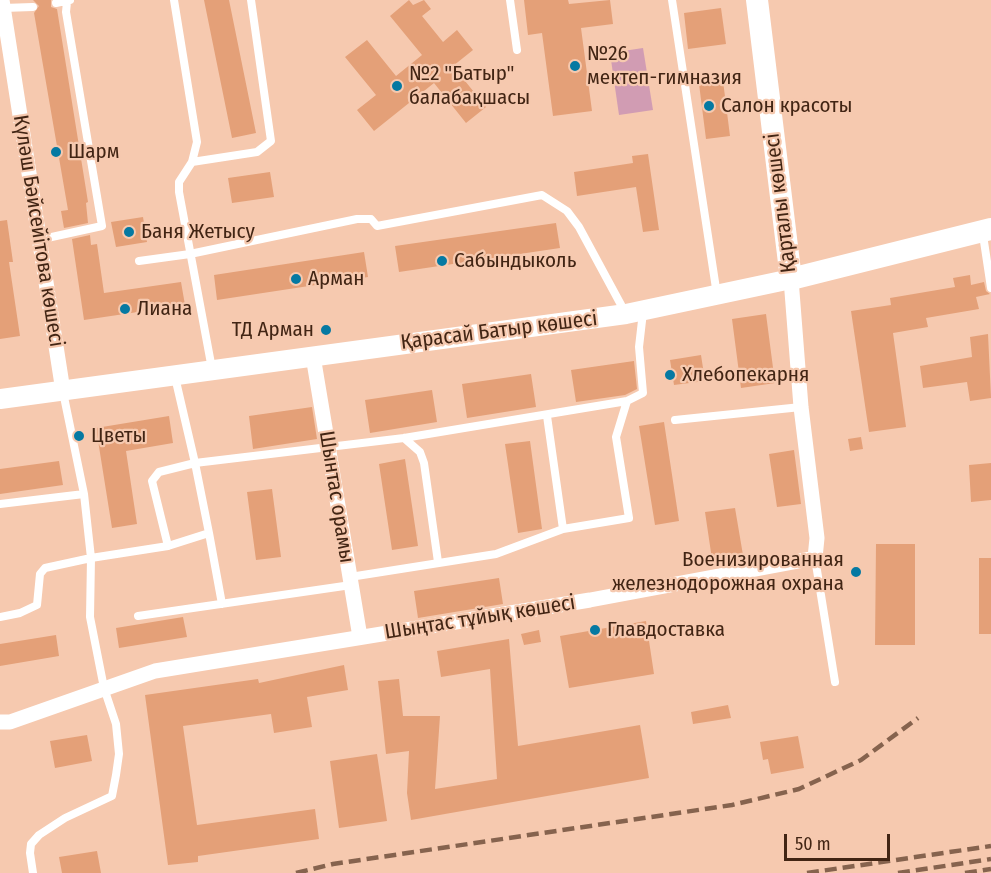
<!DOCTYPE html>
<meta charset="utf-8">
<style>
body{margin:0}
#map{position:relative;width:991px;height:873px;overflow:hidden;background:#f6c9af;font-family:"Fira Sans Condensed",sans-serif}
canvas{display:block}
.scale{position:absolute;left:784px;top:834px;width:106px;height:27px;box-sizing:border-box;border:3px solid #422514;border-top:0;padding-left:8px;font-size:18px;line-height:21px;white-space:nowrap;color:#422514;-webkit-text-stroke:4px #f6c9af;paint-order:stroke}
</style>
<div id="map">
<canvas width="991" height="873"></canvas>
<div class="scale">50 m</div>
</div>
<script>
const context = document.querySelector('canvas').getContext('2d');
context.lineJoin = 'round';
function paint(path, color) {
  context.fillStyle = color;
  context.fill(path, 'evenodd');
}
function shape(rows) {
  const path = new Path2D();
  for (const r of rows) {
    path.moveTo(r[0], r[1]);
    for (let i = 2; i < r.length; i += 2) path.lineTo(r[i], r[i + 1]);
  }
  return path;
}
function stroke(path, color, width, dash) {
  context.strokeStyle = color;
  context.lineWidth = width;
  context.lineCap = dash ? 'butt' : 'round';
  context.setLineDash(dash || []);
  context.stroke(path);
}
function label(font, color, halo, rows, align = 'center') {
  context.font = font + ' "Fira Sans Condensed",sans-serif';
  context.lineWidth = 4.5;
  context.setLineDash([]);
  context.textBaseline = 'middle';
  context.strokeStyle = halo;
  context.fillStyle = color;
  for (const [text, x, y, turn = 0] of rows) {
    context.save();
    context.translate(x, y);
    context.rotate((+turn || 0) * Math.PI / 180);
    context.textAlign = isNaN(turn) ? turn : align;
    if (halo) context.strokeText(text, 0, 0);
    context.fillText(text, 0, 0);
    context.restore();
  }
}
const green = shape([
 [643,48,653,110,619,115,610,53]
]);
const building = shape([
 [33,0,51,0,51,7,57,9,88,202,86,203,88,223,64,228,61,211,68,210,34,13,39,6],
 [204,0,229,0,256,133,232,138],
 [409,0,413,5,424,0,431,9,422,16,443,42,457,30,473,50,453,66,486,107,466,123,434,83,374,131,357,110,376,95,345,57,367,40,396,76,422,55,390,16],
 [524,0,568,0,569,4,610,0,613,24,581,28,592,111,553,116,542,33,528,35],
 [721,8,726,44,688,49,684,13],
 [722,73,730,136,706,139,698,76],
 [648,154,659,230,643,232,636,187,577,196,574,172,633,163,632,156],
 [270,172,274,197,232,203,228,178],
 [143,217,147,242,116,247,111,222],
 [7,220,13,262,9,262,20,336,0,339,0,221],
 [556,223,560,248,399,272,395,246],
 [90,235,91,245,97,244,104,293,181,282,185,305,84,320,72,239],
 [364,252,368,277,217,300,214,275],
 [970,275,971,285,984,282,986,291,990,294,976,297,979,309,926,318,928,327,893,333,906,427,869,432,851,311,891,305,890,298,955,287,953,278],
 [766,314,775,383,741,388,732,319],
 [988,334,991,398,970,401,967,382,923,388,920,366,972,357,970,337],
 [701,355,705,381,674,385,670,360],
 [634,361,637,389,625,395,576,402,571,370],
 [531,374,536,407,467,418,462,384],
 [432,390,437,422,370,433,365,400],
 [312,407,317,439,253,449,249,416],
 [169,416,173,443,126,451,137,524,112,528,96,428],
 [664,422,679,521,655,525,639,426],
 [861,437,863,449,850,451,848,439],
 [530,441,542,529,518,533,505,444],
 [794,450,801,504,777,507,769,454],
 [405,459,418,546,392,550,379,464],
 [59,461,63,485,0,494,0,469],
 [991,463,991,500,971,502,969,465],
 [272,489,281,557,256,560,247,492],
 [735,508,744,561,713,566,705,512],
 [876,544,915,544,915,645,875,645],
 [979,558,991,558,991,634,979,634],
 [499,578,503,604,418,618,414,591],
 [183,617,187,637,119,648,116,628],
 [646,621,654,674,569,688,560,636],
 [539,630,541,642,524,645,521,634],
 [56,635,59,656,0,666,0,644],
 [509,639,518,746,640,725,649,778,411,820,407,793,409,751,386,754,378,681,399,679,403,716,440,716,435,789,497,779,490,669,441,677,437,651],
 [344,665,348,690,307,697,312,727,274,733,271,714,183,726,197,825,315,809,319,839,198,856,198,862,168,865,145,695,258,679,259,683],
 [728,705,731,718,693,724,691,712],
 [87,735,92,761,55,768,50,741],
 [798,736,804,768,771,774,768,759,763,760,760,742],
 [377,754,387,821,339,828,330,761],
 [97,851,101,873,62,873,59,857]
]);
const service = shape([
 [174,0,197,142,192,162,179,182,179,192,212,369],
 [510,0,517,50],
 [672,0,717,295],
 [56,3,70,0],
 [3,8,33,7],
 [192,162,257,152,271,141,251,0],
 [983,235,991,288],
 [38,240,102,226,66,12,67,2],
 [139,261,190,254,357,219,371,219,377,226,542,195,567,211,579,227,626,314],
 [175,377,195,463,404,438,627,401,643,393,639,347,643,312],
 [547,416,563,529],
 [675,420,801,407],
 [404,438,420,452,424,463,438,562],
 [0,504,84,494],
 [209,533,222,604],
 [815,558,835,682],
 [350,577,496,554,563,529,629,518,616,437,627,401],
 [138,616,351,585],
 [0,617,20,613,37,605,40,574,45,568,91,558,84,494,63,392],
 [33,873,30,853,31,844,39,835,65,818,112,796,116,775,119,754,116,724,104,688,90,617,91,558,168,546,209,533,195,463,159,472,152,481,168,546]
]);
const minor = shape([
 [2,0,63,391],
 [313,356,360,637],
 [0,722,10,722,155,671,590,600,815,558,817,538,801,407,791,279]
]);
const tertiary = shape([
 [0,399,626,314,791,279]
]);
const secondary = shape([
 [757,0,791,279,991,229]
]);
const rail = shape([
 [296,873,333,864,732,805,799,789,861,760,918,718],
 [807,873,991,846],
 [898,873,991,859],
 [965,873,991,869]
]);
const markers = [
 [575,66,6,"#0579a2"],
 [397,86,6,"#0579a2"],
 [709,106,6,"#0579a2"],
 [56,152,6,"#0579a2"],
 [129,232,6,"#0579a2"],
 [442,261,6,"#0579a2"],
 [296,279,6,"#0579a2"],
 [125,309,6,"#0579a2"],
 [326,330,6,"#0579a2"],
 [670,375,6,"#0579a2"],
 [79,436,6,"#0579a2"],
 [856,572,6,"#0579a2"],
 [595,630,6,"#0579a2"]
];
const poiNames = [
 ["№26",587,54],
 ["мектеп-гимназия",587,78],
 ["№2 \"Батыр\"",409,74],
 ["балабақшасы",409,98],
 ["Салон красоты",721,106],
 ["Шарм",68,152],
 ["Баня Жетысу",141,232],
 ["Сабындыколь",454,261],
 ["Арман",308,279],
 ["Лиана",137,309],
 ["ТД Арман",314,330,"right"],
 ["Хлебопекарня",682,375],
 ["Цветы",91,436],
 ["Военизированная",844,560,"right"],
 ["железнодорожная охрана",844,584,"right"],
 ["Главдоставка",607,630]
];
const streetNames = [
 ["Қарталы көшесі",781,203,-97],
 ["Күләш Бәйсейітова көшесі",38,231,81],
 ["Қарасай Батыр көшесі",499,331,-7],
 ["Шынтас орамы",336,497,81],
 ["Шыңтас тұйық көшесі",480,618,-9]
];
paint(green, '#d19cb3');
paint(building, '#e4a078');
stroke(service, '#fff', 8);
stroke(minor, '#fff', 15);
stroke(tertiary, '#fff', 20);
stroke(secondary, '#fff', 22);
stroke(rail, '#86634e', 4.5, [12, 6]);
for (const [x, y, r, color] of markers) {
  const dot = new Path2D();
  dot.arc(x, y, r, 0, 2 * Math.PI);
  context.fillStyle = color;
  context.fill(dot);
  stroke(dot, '#f6c9af', 2);
}
label('21px', '#422514', '#f6c9af', poiNames, 'left');
label('21px', '#422514', '#f6c9af', streetNames);
</script>
